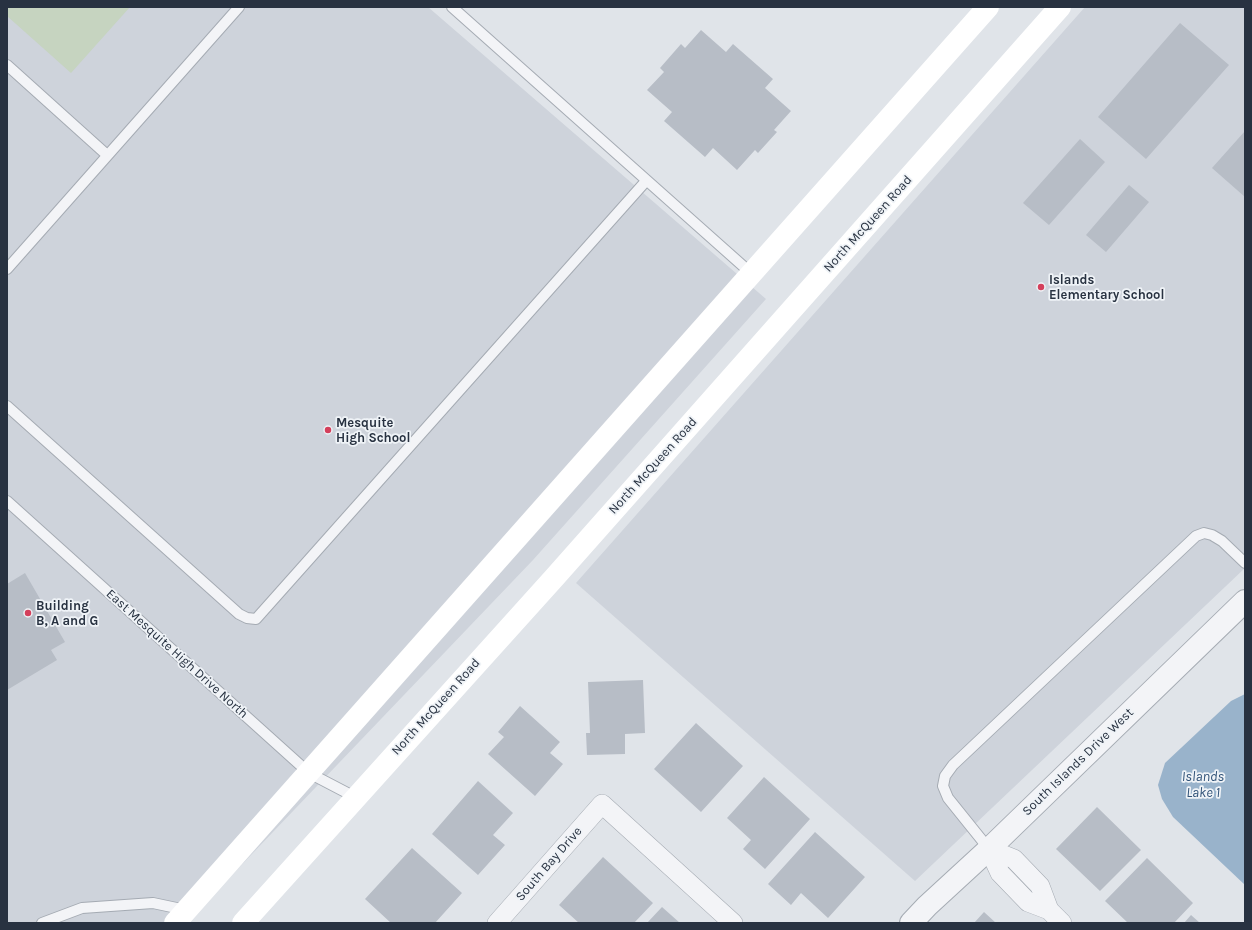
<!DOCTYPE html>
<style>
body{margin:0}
#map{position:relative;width:1252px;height:930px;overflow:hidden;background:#e0e4e9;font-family:Karla,sans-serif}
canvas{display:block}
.frame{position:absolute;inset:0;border:8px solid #283241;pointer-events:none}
</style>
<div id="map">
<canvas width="1252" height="930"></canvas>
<div class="frame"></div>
</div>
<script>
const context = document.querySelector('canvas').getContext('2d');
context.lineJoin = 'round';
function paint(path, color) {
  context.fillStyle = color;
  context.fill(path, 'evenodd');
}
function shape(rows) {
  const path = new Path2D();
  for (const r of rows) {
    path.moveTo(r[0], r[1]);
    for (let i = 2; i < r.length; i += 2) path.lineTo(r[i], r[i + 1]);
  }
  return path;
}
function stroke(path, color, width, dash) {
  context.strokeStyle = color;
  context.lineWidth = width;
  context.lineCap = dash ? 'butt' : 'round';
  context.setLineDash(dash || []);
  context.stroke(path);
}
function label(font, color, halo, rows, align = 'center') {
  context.font = font + ' Karla,sans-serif';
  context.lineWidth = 3.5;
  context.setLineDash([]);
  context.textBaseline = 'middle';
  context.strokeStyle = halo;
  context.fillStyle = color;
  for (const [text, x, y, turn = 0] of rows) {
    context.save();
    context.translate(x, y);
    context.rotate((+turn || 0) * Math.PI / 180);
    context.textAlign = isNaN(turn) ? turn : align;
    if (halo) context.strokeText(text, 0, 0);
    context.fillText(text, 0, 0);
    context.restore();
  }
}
const built = shape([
 [7,7,428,7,766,299,533,560,186,923,7,923],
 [1085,7,1245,7,1245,568,915,881,576,583]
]);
const green = shape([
 [7,7,130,7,71,73,7,16]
]);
const water = shape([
 [1245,694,1245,885,1173,817,1162,799,1158,785,1165,763,1231,701]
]);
const building = shape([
 [1180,23,1229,65,1146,159,1098,117],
 [701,30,726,52,733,44,773,79,765,88,791,111,774,130,777,132,758,153,755,150,737,170,713,148,705,157,664,121,672,112,647,90,664,72,660,68,681,44,685,48],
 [1245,131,1245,197,1212,168],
 [1080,139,1105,162,1049,225,1023,203],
 [1129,185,1149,202,1106,252,1086,235],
 [25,573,65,642,51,650,57,660,7,690,7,584],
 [643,680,645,733,625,734,625,754,587,755,586,733,590,733,588,682],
 [520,706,560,742,550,753,563,764,535,796,488,754,504,737,498,732],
 [696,723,743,766,701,812,654,769],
 [764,777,810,819,765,869,743,849,751,840,727,818],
 [478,781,513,813,493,835,505,845,478,875,432,834],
 [1097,807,1141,850,1100,891,1056,849],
 [815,832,865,877,828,918,801,893,791,905,768,884],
 [412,848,462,893,435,923,391,923,365,899],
 [603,857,653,903,634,923,579,923,559,905],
 [1147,858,1193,903,1174,923,1128,923,1105,901],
 [662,907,680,923,647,923],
 [984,912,996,923,974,923],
 [1191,915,1200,923,1184,923]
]);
const service = shape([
 [452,7,752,274],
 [7,65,107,155],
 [7,269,239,7],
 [7,406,239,614,247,618,256,619,646,181],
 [7,501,309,773,355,797],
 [989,849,948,798,943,786,945,776,953,765,1196,536,1204,533,1212,535,1222,541,1245,563],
 [42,923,82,908,153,903,186,910]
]);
const minor = shape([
 [989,849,1014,859,1040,886,1049,910,1062,923],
 [989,849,1000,873,1028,902,1049,910],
 [497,923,602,804,733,923]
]);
const tertiary = shape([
 [911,923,927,906,989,849,1245,601]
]);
const secondary = shape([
 [175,923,988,7],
 [243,923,554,578,1060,7]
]);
const markers = [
 [1041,287,4,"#d43f5b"],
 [328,430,4,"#d43f5b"],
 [28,613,4,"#d43f5b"]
];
const streetNames = [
 ["North McQueen Road",868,224,-48],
 ["North McQueen Road",653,466,-48],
 ["East Mesquite High Drive North",177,654,42],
 ["North McQueen Road",436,707,-48],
 ["South Islands Drive West",1078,762,-44],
 ["South Bay Drive",549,864,-49]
];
const poiNames = [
 ["Islands",1049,280],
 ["Elementary School",1049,295],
 ["Mesquite",336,423],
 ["High School",336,438],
 ["Building",36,606],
 ["B, A and G",36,621]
];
const waterNames = [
 ["Islands",1203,777],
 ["Lake 1",1203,793]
];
paint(built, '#ced3db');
paint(green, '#c6d4c0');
paint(water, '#99b3cb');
paint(building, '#b7bdc6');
stroke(service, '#a5abb3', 12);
stroke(minor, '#a5abb3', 20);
stroke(tertiary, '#a5abb3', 24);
stroke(service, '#f3f4f7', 10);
stroke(minor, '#f3f4f7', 19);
stroke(tertiary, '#f3f4f7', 22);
stroke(secondary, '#fff', 22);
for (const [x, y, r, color] of markers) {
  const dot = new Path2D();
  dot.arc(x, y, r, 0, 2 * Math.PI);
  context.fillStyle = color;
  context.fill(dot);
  stroke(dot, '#eff3f7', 1.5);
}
label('13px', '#283241', '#eff3f7', streetNames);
label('bold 13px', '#283241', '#eff3f7', poiNames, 'left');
label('italic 14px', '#305277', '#eff3f7', waterNames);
</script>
